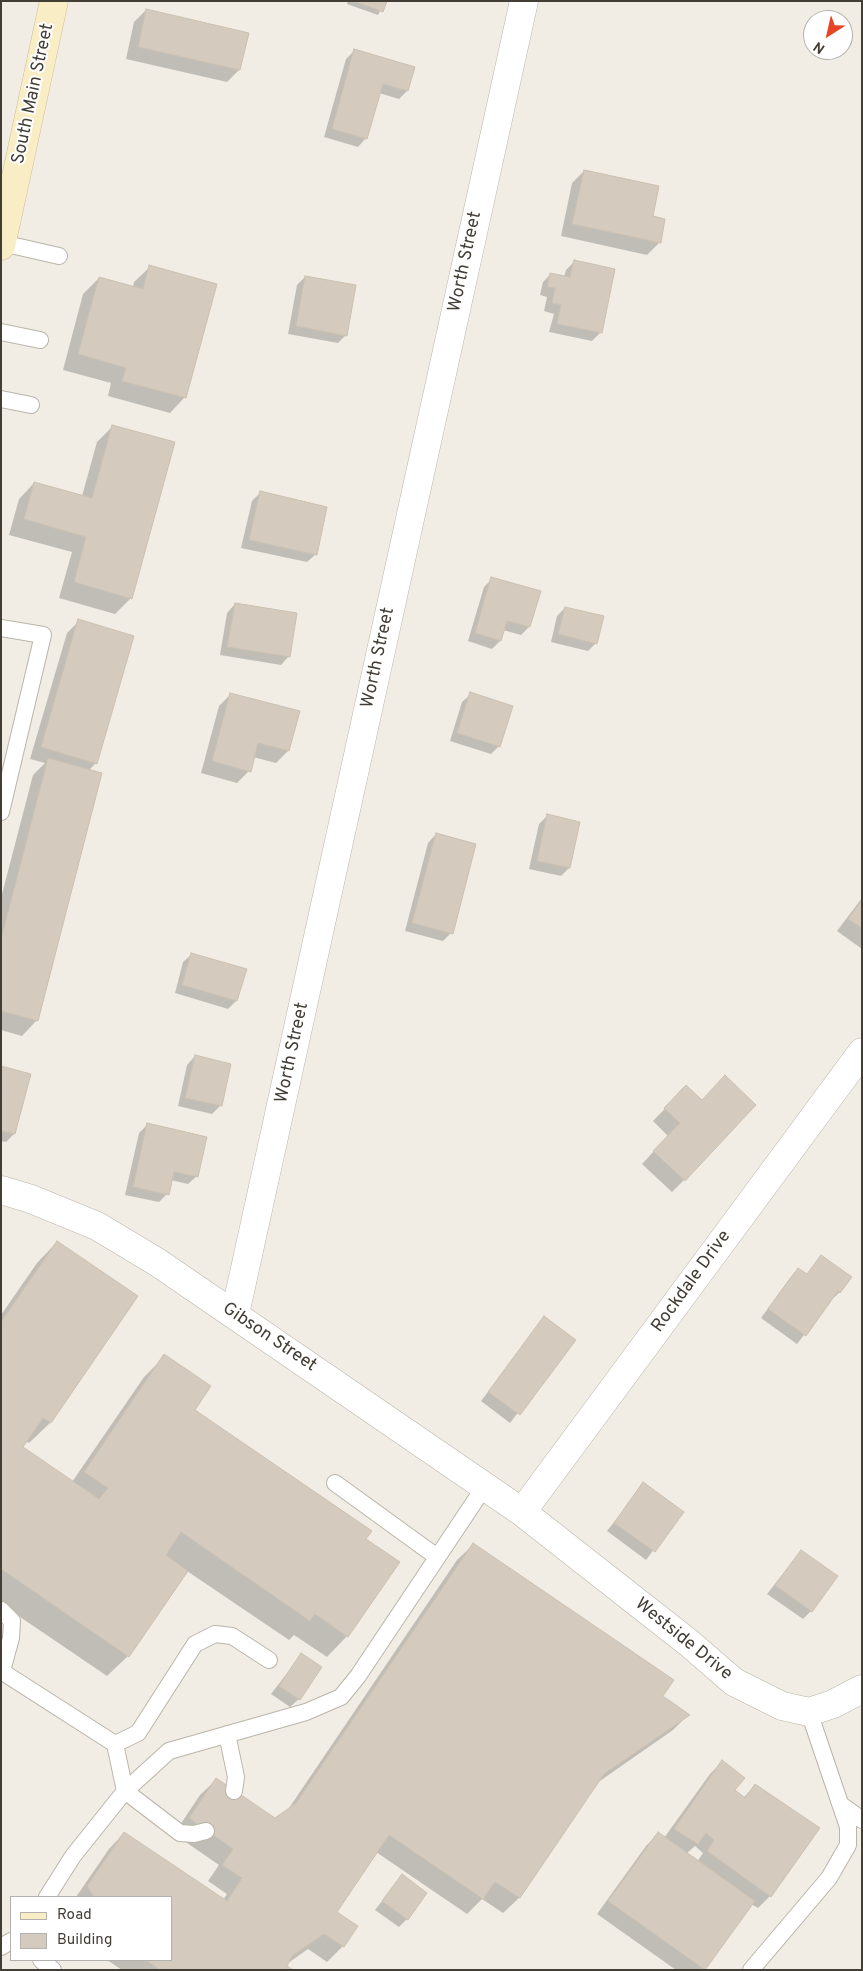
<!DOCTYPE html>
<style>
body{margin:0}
#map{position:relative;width:863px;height:1971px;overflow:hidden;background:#f1ede5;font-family:Overpass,sans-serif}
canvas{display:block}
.frame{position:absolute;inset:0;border:2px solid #423d35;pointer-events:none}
.legend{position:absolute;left:10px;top:1896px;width:162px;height:65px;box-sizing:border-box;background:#fff;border:1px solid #b3b1ae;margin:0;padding:6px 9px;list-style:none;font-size:15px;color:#423d35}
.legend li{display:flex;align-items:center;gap:10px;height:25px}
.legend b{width:25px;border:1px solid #b3b1ae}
.north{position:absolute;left:803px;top:10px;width:50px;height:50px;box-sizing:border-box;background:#fff;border:1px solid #b3b1ae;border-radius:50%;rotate:215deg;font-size:14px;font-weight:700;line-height:20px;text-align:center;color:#423d35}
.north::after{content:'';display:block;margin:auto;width:18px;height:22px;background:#e74325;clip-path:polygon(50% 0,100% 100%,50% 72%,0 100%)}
</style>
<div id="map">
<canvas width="863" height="1971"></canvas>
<div class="frame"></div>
<ul class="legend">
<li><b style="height:6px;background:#f9edc6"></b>Road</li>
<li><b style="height:14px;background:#d4cbbe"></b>Building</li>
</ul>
<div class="north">N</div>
</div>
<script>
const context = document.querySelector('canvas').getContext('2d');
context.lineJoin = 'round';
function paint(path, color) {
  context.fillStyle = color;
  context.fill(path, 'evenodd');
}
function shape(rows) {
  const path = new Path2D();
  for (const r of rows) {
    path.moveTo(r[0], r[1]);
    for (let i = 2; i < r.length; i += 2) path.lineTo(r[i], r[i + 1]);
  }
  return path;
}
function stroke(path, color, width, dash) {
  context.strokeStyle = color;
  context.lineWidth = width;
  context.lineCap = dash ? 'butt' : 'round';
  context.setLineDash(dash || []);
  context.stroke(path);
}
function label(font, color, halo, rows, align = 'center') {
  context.font = font + ' Overpass,sans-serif';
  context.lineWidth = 4;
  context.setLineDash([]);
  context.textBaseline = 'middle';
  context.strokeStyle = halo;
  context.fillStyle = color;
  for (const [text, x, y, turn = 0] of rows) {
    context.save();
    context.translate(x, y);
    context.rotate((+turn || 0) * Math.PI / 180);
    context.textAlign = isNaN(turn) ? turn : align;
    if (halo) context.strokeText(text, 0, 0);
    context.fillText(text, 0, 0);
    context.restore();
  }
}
const shadow = shape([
 [348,1,385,1,378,15,347,4],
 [146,10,247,34,239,70,227,82,126,59,134,22],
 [354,51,407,91,399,99,379,93,366,138,358,147,324,137,346,59],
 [584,171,651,217,664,220,659,243,647,255,561,236,572,183],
 [574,262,600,333,592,341,549,332,554,314,544,311,547,297,540,295,543,282,551,274,564,277,566,270],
 [150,267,185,397,170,413,108,396,111,383,63,370,83,294,99,278,133,287,134,282],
 [305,277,346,335,338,343,288,334,297,285],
 [113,426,131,598,115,614,59,598,72,552,9,535,19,499,34,483,82,496,97,442],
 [260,493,316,554,307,562,241,548,252,501],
 [492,579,529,627,521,635,503,630,500,641,492,649,468,641,484,587],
 [235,604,289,656,281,665,220,655,227,613],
 [565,608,596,643,588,651,551,642,557,616],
 [79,621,96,763,89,770,37,1020,22,1036,1,1030,1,898,33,775,45,763,30,759,67,633],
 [231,694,288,751,276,763,253,757,249,771,237,783,201,773,219,706],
 [471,694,499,746,491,754,450,741,462,702],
 [547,816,569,868,561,876,529,869,539,824],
 [436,834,451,933,443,941,405,931,428,843],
 [862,898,862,949,837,931],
 [192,954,236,1001,228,1009,175,993,183,962],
 [195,1056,220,1106,212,1114,178,1106,187,1065],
 [1,1067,14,1134,6,1142,1,1141],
 [686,1087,684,1180,672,1192,642,1164,668,1136,653,1121],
 [148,1124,197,1176,188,1184,171,1180,167,1194,159,1202,125,1195,139,1133],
 [57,1242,137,1297,50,1423,29,1443,25,1441,21,1447,72,1482,144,1377,165,1356,194,1410,365,1539,347,1636,327,1657,294,1635,289,1640,187,1571,128,1656,107,1676,1,1604,1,1315,37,1263],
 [821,1257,840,1292,831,1300,797,1344,761,1318,790,1278,798,1270,806,1275],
 [544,1318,574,1340,510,1423,481,1401],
 [644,1484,682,1512,646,1560,607,1531],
 [473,1545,661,1696,688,1715,673,1730,597,1783,519,1898,503,1913,482,1899,467,1914,376,1852,335,1912,356,1926,343,1946,327,1962,308,1949,284,1966,291,1970,122,1970,107,1960,171,1960,171,1897,76,1897,109,1849,124,1833,223,1900,227,1894,208,1881,219,1865,174,1834,200,1795,216,1780,275,1820,287,1811,457,1560],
 [801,1551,811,1611,803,1619,767,1594],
 [301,1655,299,1699,290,1707,271,1694],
 [722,1762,733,1791,743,1798,755,1786,770,1896,758,1908,751,1904,703,1970,676,1970,597,1914,646,1846,658,1834,664,1838,710,1774],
 [695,1846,703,1853,697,1862,686,1854],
 [402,1876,407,1919,399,1927,375,1910]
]);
const building = shape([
 [354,1,387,1,383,12,354,1],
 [146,9,249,33,240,70,138,47,146,9],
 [354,49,415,67,408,91,383,84,367,139,332,129,354,49],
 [584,170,659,186,653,216,665,219,661,243,572,224,584,170],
 [574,260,615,269,602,333,557,324,561,305,552,303,555,288,547,287,550,273,570,277,574,260],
 [149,265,217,284,186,398,122,381,126,368,78,354,99,277,143,289,149,265],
 [305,276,356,285,347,336,296,326,305,276],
 [112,425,175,442,132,599,74,582,86,537,24,519,34,482,92,498,112,425],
 [260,491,327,507,317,555,249,540,260,491],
 [491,577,541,591,530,627,507,621,501,641,475,633,491,577],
 [235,603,297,613,290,657,227,647,235,603],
 [565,607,604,616,597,644,558,634,565,607],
 [78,619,134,636,97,764,41,747,78,619],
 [470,692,513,706,500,747,457,733,470,692],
 [230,693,300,711,289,751,258,743,251,772,212,761,230,693],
 [48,758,102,773,38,1021,1,1011,1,939,48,758],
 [547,814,580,822,570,868,537,861,547,814],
 [436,833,476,844,453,934,412,923,436,833],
 [862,900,862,928,848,919,862,900],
 [191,953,247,969,237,1001,182,985,191,953],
 [195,1055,231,1064,222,1106,185,1098,195,1055],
 [1,1066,31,1074,15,1134,1,1131,1,1066],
 [725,1075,756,1105,685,1181,653,1151,680,1123,664,1108,686,1085,702,1100,725,1075],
 [147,1123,207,1137,198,1177,174,1172,169,1195,133,1187,147,1123],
 [57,1241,138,1296,51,1423,43,1418,23,1447,99,1499,108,1488,84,1472,164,1354,211,1386,195,1410,372,1531,366,1539,400,1562,348,1637,315,1614,310,1621,181,1532,166,1555,188,1571,129,1657,1,1569,1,1322,57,1241],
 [821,1255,852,1277,840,1293,838,1291,806,1336,768,1309,798,1268,807,1274,821,1255],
 [544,1316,576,1340,520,1415,488,1392,544,1316],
 [643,1482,684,1512,655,1552,614,1523,643,1482],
 [473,1543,674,1680,663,1696,690,1715,604,1774,520,1898,495,1882,483,1899,389,1835,337,1912,358,1926,344,1947,324,1934,292,1956,287,1966,293,1970,160,1970,146,1960,171,1960,171,1897,94,1897,87,1886,124,1832,227,1901,242,1878,222,1865,233,1849,189,1818,216,1778,275,1818,296,1803,473,1543],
 [801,1550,838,1576,812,1612,775,1585,801,1550],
 [301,1653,322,1667,300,1700,279,1686,301,1653],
 [722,1760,745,1778,735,1790,745,1798,755,1784,820,1828,771,1897,707,1851,714,1840,706,1833,698,1844,674,1829,722,1760],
 [658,1832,755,1901,705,1970,608,1901,658,1832],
 [402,1874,427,1893,408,1920,382,1901,402,1874]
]);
const service = shape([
 [2,243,59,256],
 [1,332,40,340],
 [1,399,31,405],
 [1,628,43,635,1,812],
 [335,1483,437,1557],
 [1,1610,12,1621,11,1638,2,1671],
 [1,1671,115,1744,125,1791,73,1856,47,1897],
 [227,1734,236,1777,234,1791],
 [115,1744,138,1733,195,1644,215,1634,232,1636,269,1660],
 [840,1804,862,1820],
 [206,1831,194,1834,180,1833,125,1791,169,1751,306,1712,341,1697,358,1676,485,1486],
 [1,1947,11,1941],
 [41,1960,53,1970],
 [751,1970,829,1878,848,1845,848,1827,809,1712]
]);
const minor = shape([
 [1,1190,31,1199,97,1226,157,1262,522,1512,689,1643,734,1682,782,1706,809,1712,833,1704,862,1689],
 [235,1314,524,1],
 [522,1512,862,1052]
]);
const secondary = shape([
 [1,246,54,1]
]);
const streetNames = [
 ["South Main Street",34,94,-78],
 ["Worth Street",466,262,-78],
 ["Worth Street",379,658,-78],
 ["Worth Street",293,1053,-78],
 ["Rockdale Drive",692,1282,-54],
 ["Gibson Street",269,1338,34],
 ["Westside Drive",683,1640,39]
];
paint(shadow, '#0003');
paint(building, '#d4cbbe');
stroke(building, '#cbc0af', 1);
stroke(service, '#bbb4a8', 18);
stroke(minor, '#bbb4a8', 29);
stroke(secondary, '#cdbf97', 29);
stroke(service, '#fff', 16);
stroke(minor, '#fff', 28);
stroke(secondary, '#f9edc6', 28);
label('18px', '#423d35', '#fff', streetNames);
</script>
